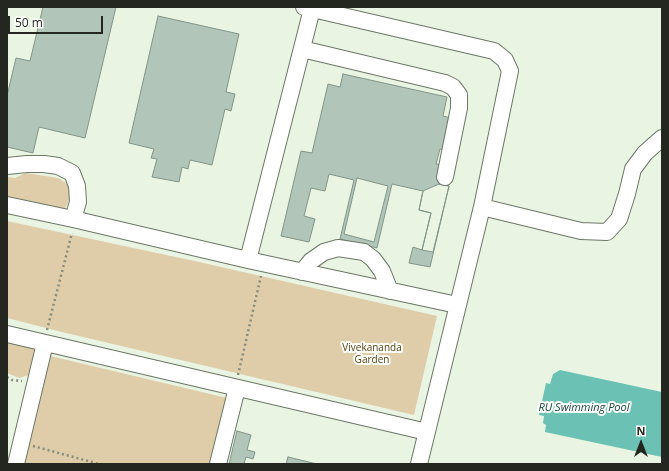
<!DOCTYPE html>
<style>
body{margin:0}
#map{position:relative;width:669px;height:471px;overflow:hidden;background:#e9f5e2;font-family:"Open Sans",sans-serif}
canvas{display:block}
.frame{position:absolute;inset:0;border:8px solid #232720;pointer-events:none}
.north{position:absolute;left:621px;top:423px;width:40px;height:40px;-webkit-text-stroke:3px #fcfffb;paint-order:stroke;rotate:0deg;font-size:11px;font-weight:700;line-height:16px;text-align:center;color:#232720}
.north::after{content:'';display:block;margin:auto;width:14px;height:18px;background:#232720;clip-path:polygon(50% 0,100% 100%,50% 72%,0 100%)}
.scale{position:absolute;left:8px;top:16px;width:95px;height:18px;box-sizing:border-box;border:2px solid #232720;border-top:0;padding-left:5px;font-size:12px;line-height:14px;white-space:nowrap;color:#232720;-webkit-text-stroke:3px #fcfffb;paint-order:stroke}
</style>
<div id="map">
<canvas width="669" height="471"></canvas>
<div class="frame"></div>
<div class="north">N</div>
<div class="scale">50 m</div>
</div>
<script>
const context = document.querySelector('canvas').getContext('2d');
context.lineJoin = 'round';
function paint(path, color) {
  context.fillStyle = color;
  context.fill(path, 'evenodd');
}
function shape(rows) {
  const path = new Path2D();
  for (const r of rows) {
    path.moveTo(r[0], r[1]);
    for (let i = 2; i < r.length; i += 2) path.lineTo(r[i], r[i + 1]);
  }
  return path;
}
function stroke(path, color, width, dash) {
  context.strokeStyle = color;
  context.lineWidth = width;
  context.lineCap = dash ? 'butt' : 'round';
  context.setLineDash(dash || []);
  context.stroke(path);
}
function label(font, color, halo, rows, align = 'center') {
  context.font = font + ' "Open Sans",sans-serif';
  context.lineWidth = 4;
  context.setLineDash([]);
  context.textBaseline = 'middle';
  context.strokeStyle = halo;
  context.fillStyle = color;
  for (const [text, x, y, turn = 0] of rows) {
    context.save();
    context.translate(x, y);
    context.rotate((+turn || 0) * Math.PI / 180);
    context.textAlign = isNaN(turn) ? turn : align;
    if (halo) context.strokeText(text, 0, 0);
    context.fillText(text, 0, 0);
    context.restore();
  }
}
const green = shape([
 [26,173,58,178,66,183,70,190,70,197,67,205,63,211,7,198,7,177,15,178],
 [7,221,199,262,437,316,414,415,62,332,7,318],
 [7,339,33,347,37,357,29,375,19,378,7,373],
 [46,355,227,398,211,464,19,464]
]);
const water = shape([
 [560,370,662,392,662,457,545,432,546,425,543,423,544,416,539,415,546,383,550,384,553,374]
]);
const building = shape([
 [43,7,116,7,85,138,39,127,33,153,7,147,7,96,16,58,30,61,43,7],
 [158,16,239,34,226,92,235,94,231,111,225,109,212,165,190,160,188,169,182,167,179,182,152,177,157,159,151,158,154,149,129,143,158,16],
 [343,74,447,97,443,116,455,119,447,151,440,149,436,164,443,165,439,184,449,186,430,267,409,263,413,247,422,250,431,213,419,210,423,191,392,184,377,248,340,239,354,180,329,174,325,191,311,188,304,216,315,219,309,242,281,236,301,151,312,153,328,84,340,87,343,74],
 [357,178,388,186,374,242,344,234,357,178],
 [439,184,449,186,433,252,422,250,431,213,419,210,423,191,439,184],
 [237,431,251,435,247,450,255,452,253,459,246,457,244,464,229,464,237,431],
 [288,457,317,464,286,464,288,457]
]);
const path = shape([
 [47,330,72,233],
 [238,375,261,276],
 [7,377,12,380,22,381],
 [33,446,99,464]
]);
const minor = shape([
 [304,7,494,51,505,60,510,71,482,207,419,464],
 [302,49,445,83,453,87,459,95,459,108,445,177],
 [7,166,27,164,44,164,58,166,72,173,77,186,78,202,73,219],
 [7,205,73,219,248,260,457,305],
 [482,207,581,231,607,232,619,219,627,194,633,169,645,153,662,138],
 [248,260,312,9],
 [302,272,311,261,324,252,338,248,364,252,373,259,382,271,390,291],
 [7,334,427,432],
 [16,464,45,343],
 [218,464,237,388]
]);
const parkNames = [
 ["Vivekananda",372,348],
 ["Garden",372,360]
];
const waterNames = [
 ["RU Swimming Pool",584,408]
];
paint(green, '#dfcca8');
paint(water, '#6bc2b4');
paint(building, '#b1c5b8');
stroke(building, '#819488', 1);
stroke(minor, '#6c7766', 18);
stroke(path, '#848c7f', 2.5, [2, 3]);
stroke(minor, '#fff', 16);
label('10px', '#574211', '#fcfffb', parkNames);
label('italic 11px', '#1a423c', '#fcfffb', waterNames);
</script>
